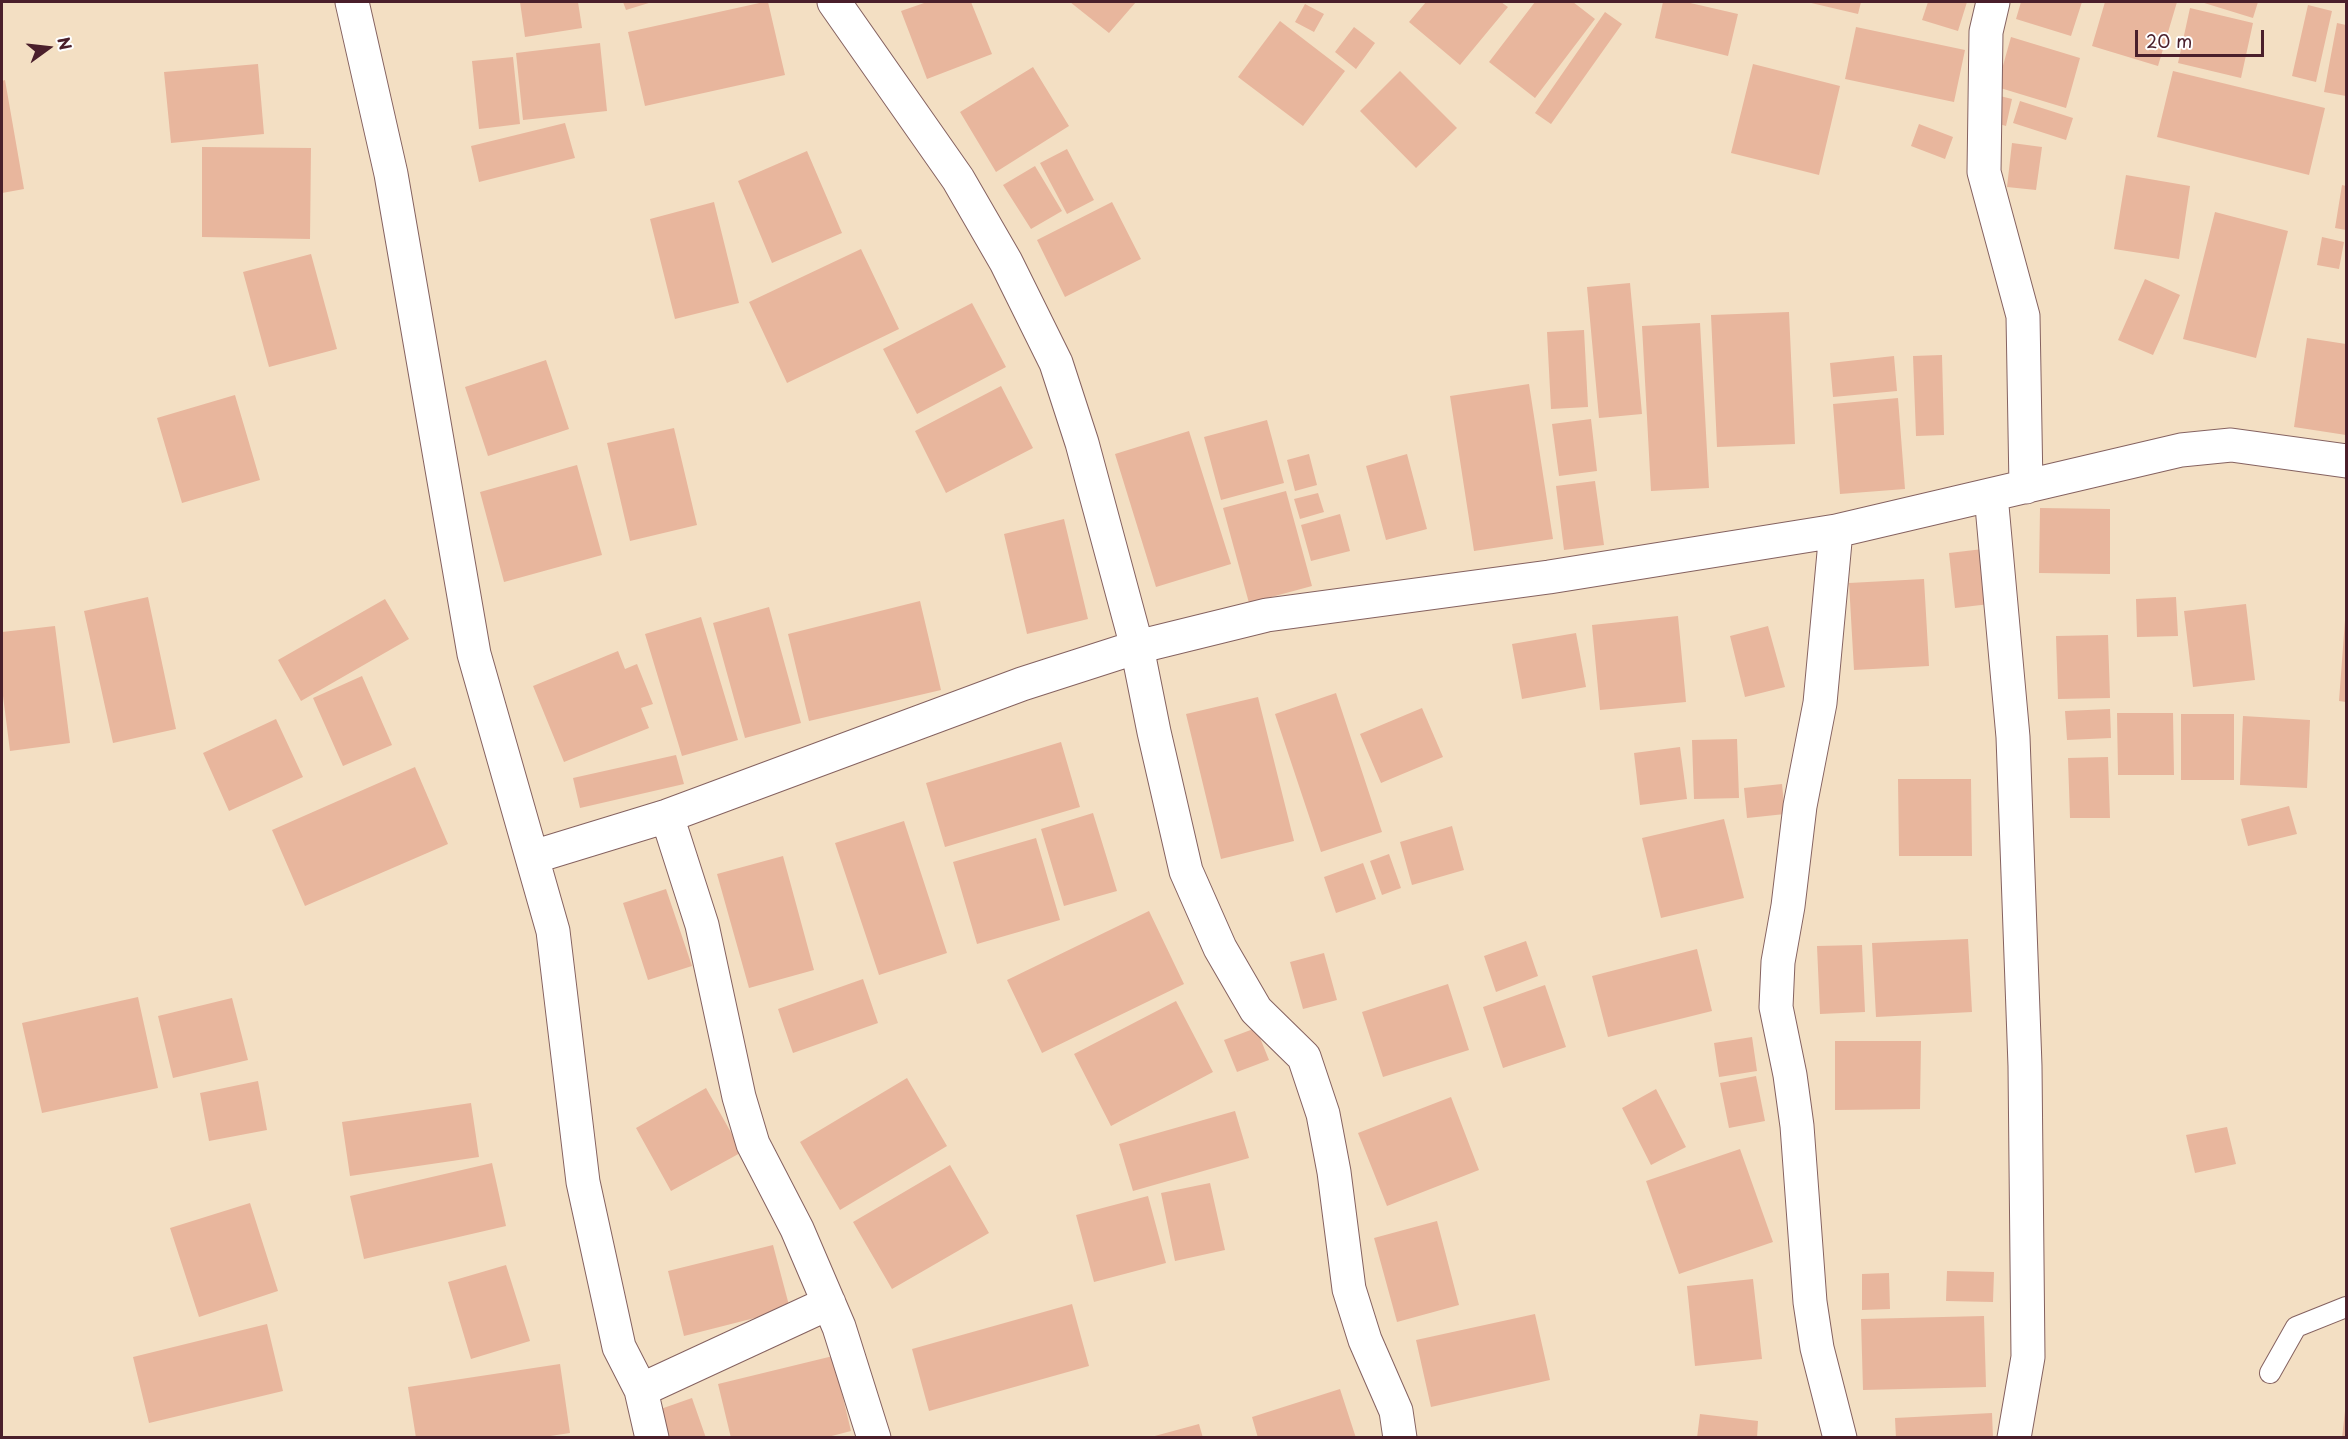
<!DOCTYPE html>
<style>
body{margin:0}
#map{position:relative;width:2348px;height:1439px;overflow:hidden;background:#f3dfc3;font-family:"Playpen Sans",sans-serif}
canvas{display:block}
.frame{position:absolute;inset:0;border:3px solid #4a1f2b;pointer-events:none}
.north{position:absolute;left:18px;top:18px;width:60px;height:60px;-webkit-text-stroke:4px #fff;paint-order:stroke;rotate:75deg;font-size:16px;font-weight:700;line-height:24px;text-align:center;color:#4a1f2b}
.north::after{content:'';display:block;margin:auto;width:21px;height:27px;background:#4a1f2b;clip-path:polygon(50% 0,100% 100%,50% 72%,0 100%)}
.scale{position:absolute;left:2135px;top:30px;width:129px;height:27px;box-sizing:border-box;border:3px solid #4a1f2b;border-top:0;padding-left:8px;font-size:18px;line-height:21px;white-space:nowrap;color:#4a1f2b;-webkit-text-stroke:4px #fff;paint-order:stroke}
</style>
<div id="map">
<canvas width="2348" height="1439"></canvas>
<div class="frame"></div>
<div class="north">N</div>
<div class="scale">20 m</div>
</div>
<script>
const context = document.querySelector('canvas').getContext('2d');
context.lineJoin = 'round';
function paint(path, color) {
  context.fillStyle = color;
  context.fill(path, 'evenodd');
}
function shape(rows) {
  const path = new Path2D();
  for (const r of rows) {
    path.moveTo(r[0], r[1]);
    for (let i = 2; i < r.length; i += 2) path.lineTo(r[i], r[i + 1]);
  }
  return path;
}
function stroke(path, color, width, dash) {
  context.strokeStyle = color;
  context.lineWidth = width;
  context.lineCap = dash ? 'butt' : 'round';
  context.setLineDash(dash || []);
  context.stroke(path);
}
const building = shape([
 [520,2,578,2,582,28,525,37],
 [623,2,652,2,626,10],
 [764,2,768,2,785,75,645,106,628,32],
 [927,2,971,2,992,54,927,79,901,11],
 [1070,2,1136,2,1109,33],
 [1426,2,1501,2,1508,7,1460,65,1409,22],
 [1535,2,1573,2,1595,19,1535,98,1489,62],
 [1663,2,1686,2,1738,14,1728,56,1655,38],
 [1807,2,1861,2,1858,14],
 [1928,2,1967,2,1958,31,1922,20],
 [2021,2,2082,2,2071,36,2016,19],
 [2105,2,2177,2,2158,66,2092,46],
 [2201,2,2258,2,2253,18],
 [1305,4,1324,14,1314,32,1295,22],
 [2308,5,2332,11,2316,82,2292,76],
 [2190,8,2253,23,2241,78,2178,63],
 [1605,12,1622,24,1551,124,1535,113],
 [1280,21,1345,71,1303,126,1238,77],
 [2337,23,2346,25,2346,96,2324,92],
 [1354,27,1375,43,1356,69,1335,52],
 [1856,27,1965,50,1954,102,1845,79],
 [2011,37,2080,58,2066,108,1997,87],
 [600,43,607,111,523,120,516,53],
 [513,57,520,124,479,129,472,61],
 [258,64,264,134,171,143,164,72],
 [1753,64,1840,86,1819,175,1731,153],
 [1033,67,1069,126,996,172,960,112],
 [1400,71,1457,128,1416,168,1360,111],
 [2173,71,2325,108,2309,175,2157,137],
 [5,80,24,189,2,193,2,81],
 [1996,95,2012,99,2006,126,1989,121],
 [2020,101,2073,118,2066,140,2013,123],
 [565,123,575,158,479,182,471,146],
 [1919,124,1953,137,1945,159,1911,146],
 [2012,143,2042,147,2036,190,2007,187],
 [202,147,311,148,310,239,202,237],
 [1067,149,1094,200,1067,214,1040,163],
 [807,151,842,233,772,263,738,181],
 [1035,166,1062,211,1031,229,1003,185],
 [2126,175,2190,186,2179,259,2114,249],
 [2342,185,2346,186,2346,230,2335,228],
 [714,202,739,303,675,319,650,219],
 [1112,202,1141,259,1065,297,1037,240],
 [2215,212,2288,231,2256,358,2183,339],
 [2322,237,2344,242,2339,269,2317,265],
 [861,249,899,329,787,383,749,302],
 [311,254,337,349,269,367,243,272],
 [2145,279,2180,295,2153,355,2118,340],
 [1630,283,1642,414,1599,418,1587,287],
 [972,303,1006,367,917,414,883,349],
 [1789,312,1795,444,1717,447,1711,315],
 [1700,323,1709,488,1651,491,1642,326],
 [1584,330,1588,407,1551,409,1547,332],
 [2307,338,2346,344,2346,435,2294,427],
 [1942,355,1944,435,1916,436,1913,356],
 [1894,356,1897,391,1833,397,1830,363],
 [546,360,569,429,488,456,465,387],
 [1529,384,1553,539,1474,551,1450,396],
 [1001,386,1033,448,946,493,915,431],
 [235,395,260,480,182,503,157,418],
 [1898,398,1905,489,1840,494,1833,404],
 [1591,419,1597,471,1559,476,1552,424],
 [1267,420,1284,483,1221,500,1204,437],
 [674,428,697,525,630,541,607,443],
 [1189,431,1231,564,1156,587,1115,454],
 [1309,454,1317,485,1295,491,1287,460],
 [1407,454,1427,529,1386,540,1366,466],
 [577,465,602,555,504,582,480,492],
 [1595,481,1604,545,1564,550,1556,486],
 [1286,491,1312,586,1249,603,1223,508],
 [1318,493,1324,512,1300,519,1294,499],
 [2040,508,2110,509,2110,574,2039,573],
 [1340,514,1350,551,1311,561,1301,525],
 [1064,519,1088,619,1027,634,1004,534],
 [1983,549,1990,604,1955,608,1949,553],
 [1924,579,1929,666,1854,670,1849,583],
 [148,597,176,729,113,743,84,611],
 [2176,597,2178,636,2137,637,2136,599],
 [385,599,409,639,301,701,278,660],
 [920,601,941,690,809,721,788,634],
 [2246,604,2255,680,2193,687,2184,611],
 [769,607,801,723,745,738,713,623],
 [1678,616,1686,702,1600,710,1592,625],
 [701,617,738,740,682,756,645,634],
 [2345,620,2346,620,2346,702,2339,701],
 [55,626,70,743,10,751,2,688,2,632],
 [1768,626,1785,687,1745,697,1730,636],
 [1576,633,1586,687,1522,699,1512,644],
 [2108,635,2110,698,2058,699,2056,636],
 [618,651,625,669,637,664,653,704,641,708,649,728,564,762,533,686],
 [362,676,392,745,343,766,313,698],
 [1336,693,1382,832,1321,852,1275,714],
 [1258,697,1294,841,1221,859,1186,714],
 [1422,708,1443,757,1381,783,1360,734],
 [2110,709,2111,738,2067,740,2065,711],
 [2117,713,2173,713,2174,775,2118,775],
 [2181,714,2234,714,2234,780,2181,780],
 [2243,716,2310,720,2307,788,2240,785],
 [276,719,303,777,229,811,203,753],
 [1737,739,1739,798,1694,799,1692,740],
 [1061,742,1080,807,945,847,926,783],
 [1680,747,1687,799,1640,805,1634,753],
 [676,755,684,784,580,808,573,778],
 [2108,757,2110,818,2070,818,2068,758],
 [415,767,448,844,305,906,272,830],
 [1898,779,1971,779,1972,856,1899,856],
 [1782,784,1785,814,1747,818,1744,788],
 [2289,806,2297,834,2248,846,2241,819],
 [1093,813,1117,891,1064,906,1041,829],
 [1724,819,1744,898,1661,918,1642,838],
 [904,821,947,953,879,975,835,843],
 [1452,826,1464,870,1412,885,1400,842],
 [1036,838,1060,920,977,944,953,862],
 [1389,854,1401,888,1382,895,1370,861],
 [783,856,814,970,749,988,717,874],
 [1363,863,1376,899,1336,913,1324,877],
 [666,889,692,966,648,980,623,903],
 [1149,911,1184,984,1042,1053,1007,980],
 [1968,939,1972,1012,1876,1017,1872,943],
 [1526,941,1538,976,1496,992,1484,956],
 [1862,945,1865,1012,1820,1014,1817,946],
 [1697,949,1712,1011,1608,1037,1592,976],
 [1324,953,1337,1000,1303,1009,1290,962],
 [863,979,878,1023,793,1053,778,1009],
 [1448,984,1469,1050,1383,1077,1362,1012],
 [1545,985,1566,1047,1503,1068,1483,1007],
 [138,997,158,1088,42,1113,22,1023],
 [232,998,248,1060,173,1078,158,1016],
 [1176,1001,1213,1072,1111,1126,1074,1054],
 [1256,1028,1269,1060,1237,1072,1224,1040],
 [1752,1037,1757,1071,1719,1077,1714,1043],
 [1835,1041,1921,1041,1920,1109,1835,1110],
 [1756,1076,1765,1121,1729,1128,1720,1083],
 [907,1078,947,1146,840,1210,800,1142],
 [258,1081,267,1130,209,1141,200,1093],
 [706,1088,742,1152,671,1191,636,1128],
 [1656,1089,1686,1147,1651,1165,1622,1108],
 [1451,1097,1479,1170,1387,1206,1358,1133],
 [471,1103,479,1157,350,1176,342,1122],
 [1235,1111,1249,1158,1133,1191,1119,1144],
 [2227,1127,2236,1164,2195,1173,2186,1135],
 [1740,1149,1773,1242,1679,1274,1646,1181],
 [492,1163,506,1226,364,1259,350,1196],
 [950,1165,989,1233,892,1289,853,1222],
 [1210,1183,1225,1250,1175,1261,1161,1193],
 [1148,1196,1166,1263,1094,1282,1076,1215],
 [250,1203,278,1291,199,1317,170,1228],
 [1437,1221,1459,1305,1397,1322,1374,1238],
 [773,1245,790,1309,684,1336,668,1271],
 [506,1265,530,1341,471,1359,448,1282],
 [1947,1271,1994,1272,1993,1302,1946,1301],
 [1889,1273,1890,1309,1862,1310,1862,1274],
 [1753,1279,1762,1359,1695,1366,1687,1286],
 [1072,1304,1089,1366,929,1411,912,1349],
 [1535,1314,1550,1380,1431,1407,1416,1340],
 [1984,1316,1986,1387,1863,1390,1861,1319],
 [267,1324,283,1391,149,1423,133,1357],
 [833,1356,851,1431,824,1438,731,1438,718,1384],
 [560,1364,570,1433,537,1438,416,1438,408,1387],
 [1340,1389,1356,1438,1258,1438,1252,1417],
 [692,1398,706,1438,664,1438,655,1411],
 [2345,1411,2346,1438,2342,1438],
 [1992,1413,1993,1438,1896,1438,1895,1418],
 [1700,1414,1758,1421,1757,1438,1697,1438],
 [1199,1424,1203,1438,1151,1438,1151,1437]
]);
const service = shape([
 [2270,1373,2296,1327,2346,1307]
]);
const minor = shape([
 [352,2,391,174,474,654,553,931,583,1182,619,1347,641,1390,652,1438],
 [834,2,958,179,1006,262,1056,363,1082,443,1137,647,1154,732,1186,871,1220,948,1256,1010,1304,1057,1323,1114,1334,1172,1349,1289,1365,1340,1396,1411,1400,1438],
 [1993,2,1986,32,1984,172,2023,316,2026,487],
 [1991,495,2013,737,2025,1066,2028,1357,2014,1438],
 [1836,531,1820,703,1800,806,1788,906,1778,962,1776,1007,1790,1075,1797,1126,1810,1302,1817,1348,1840,1438],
 [667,816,702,925,739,1097,753,1144,797,1229,839,1327,874,1438],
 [533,857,667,816,1022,684,1137,647,1267,615,1549,577,1836,531,2181,450,2231,445,2346,461],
 [641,1390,829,1303]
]);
paint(building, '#e8b69d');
stroke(service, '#856260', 22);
stroke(minor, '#856260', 35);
stroke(service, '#fff', 20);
stroke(minor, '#fff', 33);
</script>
